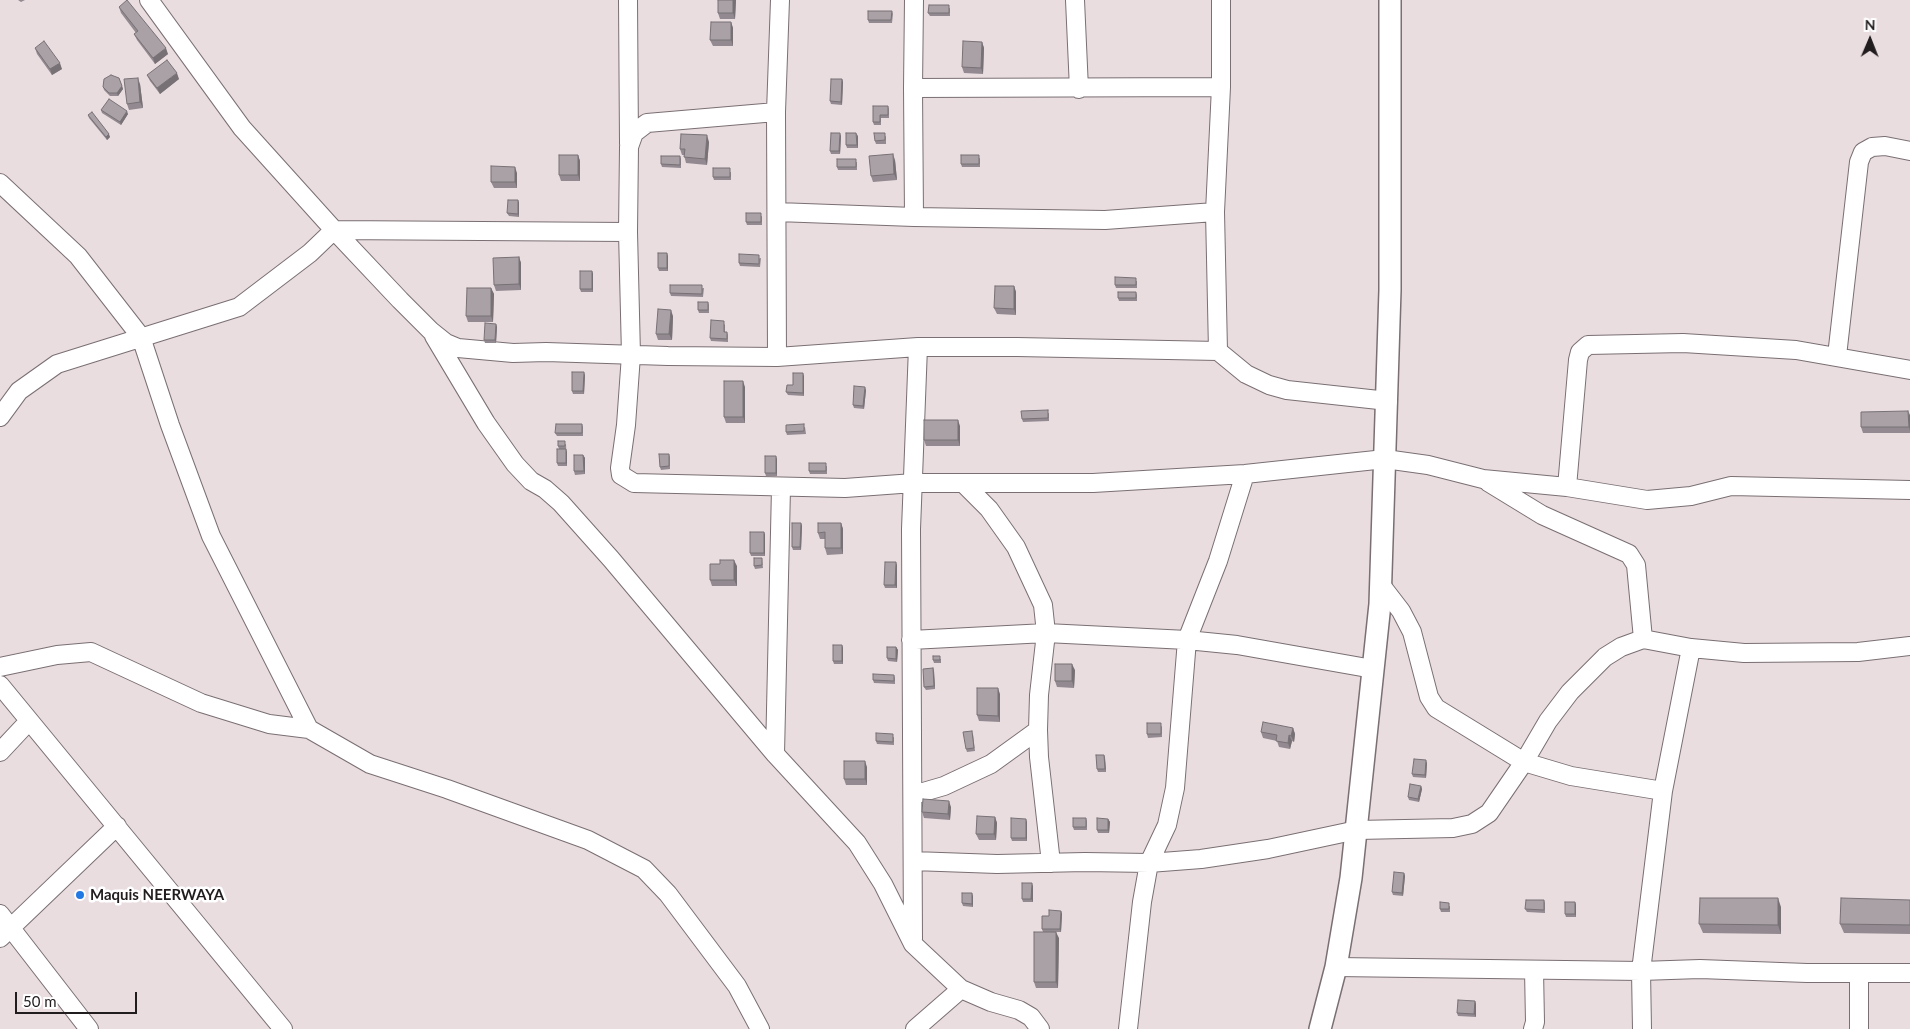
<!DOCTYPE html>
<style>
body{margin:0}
#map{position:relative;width:1910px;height:1029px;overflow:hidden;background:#e9dde0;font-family:Lato,sans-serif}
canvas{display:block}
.north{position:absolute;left:1845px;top:15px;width:50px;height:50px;-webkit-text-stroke:4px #fff;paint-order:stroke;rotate:1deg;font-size:14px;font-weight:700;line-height:20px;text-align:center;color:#211c1e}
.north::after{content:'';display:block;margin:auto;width:18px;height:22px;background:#211c1e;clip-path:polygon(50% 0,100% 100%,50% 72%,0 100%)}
.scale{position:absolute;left:15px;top:992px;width:122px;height:22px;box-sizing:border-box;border:2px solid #211c1e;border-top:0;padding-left:6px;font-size:15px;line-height:18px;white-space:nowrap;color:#211c1e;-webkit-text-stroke:4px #fff;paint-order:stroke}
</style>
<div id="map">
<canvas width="1910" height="1029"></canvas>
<div class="north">N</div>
<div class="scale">50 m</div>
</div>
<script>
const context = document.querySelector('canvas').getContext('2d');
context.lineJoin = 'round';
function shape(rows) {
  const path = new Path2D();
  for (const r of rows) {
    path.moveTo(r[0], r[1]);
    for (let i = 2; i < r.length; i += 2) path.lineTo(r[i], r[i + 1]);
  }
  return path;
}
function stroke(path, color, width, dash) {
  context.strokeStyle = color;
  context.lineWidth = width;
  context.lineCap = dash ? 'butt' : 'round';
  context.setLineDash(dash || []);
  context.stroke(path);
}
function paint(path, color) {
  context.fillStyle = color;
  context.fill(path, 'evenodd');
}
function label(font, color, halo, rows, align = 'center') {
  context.font = font + ' Lato,sans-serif';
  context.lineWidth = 5;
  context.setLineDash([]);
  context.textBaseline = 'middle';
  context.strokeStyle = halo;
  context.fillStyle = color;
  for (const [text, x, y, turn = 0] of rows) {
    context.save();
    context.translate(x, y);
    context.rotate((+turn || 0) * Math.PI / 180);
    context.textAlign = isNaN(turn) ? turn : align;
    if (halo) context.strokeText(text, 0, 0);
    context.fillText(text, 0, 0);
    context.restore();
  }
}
const minor = shape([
 [149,0,242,128,334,230,400,300,431,331,446,343,458,348,513,353,546,352,668,356,777,357,918,347,1017,347,1218,351,1246,374,1269,385,1287,390,1388,401],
 [628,0,629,144],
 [914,0,913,88,914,217],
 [1075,0,1079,89],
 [913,88,1221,87],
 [776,112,647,123,634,133,629,147,628,232,631,355,626,425,620,468,621,475,634,483,845,488,914,483,1093,483,1245,474,1385,459,1428,465,1483,479,1567,487,1647,500,1691,496,1731,486,1910,490],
 [0,183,78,256,141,337,170,425,211,536,309,729,370,764,447,789,588,840,644,869,668,894,737,986,760,1029],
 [777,212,914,217,1105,220,1215,212,1218,351],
 [1215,212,1221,87,1221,0],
 [434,336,486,423,515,464,531,481,545,489,561,503,611,559,775,754,857,843,883,884,913,944,961,989,991,1002,1019,1010,1031,1017,1040,1029],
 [1837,356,1859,162,1863,152,1872,147,1885,146,1910,151],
 [777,357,776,112,780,0],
 [0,417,19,391,57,364,239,307,310,253,334,230,628,232],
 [1488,482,1542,515,1629,554,1636,565,1643,639,1691,648,1744,653,1858,652,1910,646],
 [963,483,989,509,1016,547,1043,605,1046,633,1039,695,1038,730,1039,757,1051,863],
 [1567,487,1578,360,1580,352,1588,345,1683,343,1796,350,1910,370],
 [1381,585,1401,611,1412,632,1429,697,1436,708,1524,762,1571,776,1663,791],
 [911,640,1046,633,1187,640,1237,645,1373,669],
 [0,667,57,655,91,652,201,703,269,724,309,729],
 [0,685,283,1029],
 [0,752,29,721],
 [775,754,781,488],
 [913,795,944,786,991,764,1038,730],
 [913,861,997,864,1085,862,1149,863,1201,859,1268,849,1357,830,1453,828,1472,824,1489,813,1524,762,1548,721,1570,692,1605,657,1621,647,1643,639],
 [0,914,89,1029],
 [0,938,117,826],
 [913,939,911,529,918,347],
 [1336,967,1641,971,1700,969,1807,973,1910,973],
 [1859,974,1859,1029],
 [915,1029,961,989],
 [1128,1029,1142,902,1149,863,1167,825,1175,788,1187,640,1218,561,1245,474],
 [1533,1029,1535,1022,1534,970],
 [1642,1029,1641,971,1663,791,1691,648]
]);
const tertiary = shape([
 [1320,1029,1336,967,1351,878,1380,604,1390,290,1390,0]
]);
const wall = shape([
 [18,0,25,0,21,2],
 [718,0,736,0,735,19,720,19,718,13],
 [119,7,168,54,155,64,137,40,134,34,136,33,121,13],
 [950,8,950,16,930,16,928,13],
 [892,11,893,14,892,23,869,23,868,20],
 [731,22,733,28,733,46,713,46,710,40],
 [982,42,984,48,983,74,964,73,962,67],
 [35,48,62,69,52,75,37,54],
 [147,75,179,79,160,94,150,81],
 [119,78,123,89,118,96,110,96,104,90,103,87],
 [842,79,843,82,842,105,831,104,830,101],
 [140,84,143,108,129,110,127,104],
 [888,106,889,109,889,118,881,118,881,125,874,125,873,122],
 [101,110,128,114,121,125,102,113],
 [88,115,110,137,107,140,89,118],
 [841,136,840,154,831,154,830,151],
 [858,136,858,148,847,148,846,145],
 [886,136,886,144,876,144,875,141],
 [709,142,707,165,686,163,684,155,682,155,680,149],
 [578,155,580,161,580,181,561,181,559,175],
 [680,156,681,159,681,168,662,167,661,164],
 [980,158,980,167,962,167,961,164],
 [895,160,897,180,873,182,871,176],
 [857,162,857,170,838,170,837,167],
 [731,172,731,180,714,180,713,177],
 [517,173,517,188,494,188,491,182],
 [518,200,519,203,519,217,509,216,507,213],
 [762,216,762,225,747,225,746,222],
 [668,256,668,271,659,271,658,268],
 [519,257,521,263,521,290,496,291,494,285],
 [761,258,760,267,740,266,739,263],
 [592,271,593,274,593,292,581,292,580,289],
 [1137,281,1137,288,1116,288,1115,285],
 [1014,286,1016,292,1016,315,997,314,994,308],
 [491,288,494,294,493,322,468,322,466,316],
 [704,288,703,297,671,296,670,293],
 [1136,292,1137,295,1137,301,1119,301,1118,298],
 [708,302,709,305,709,313,699,313,698,310],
 [673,316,672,340,658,340,656,334],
 [496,324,497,327,496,343,485,343,484,340],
 [725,324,725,332,727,332,728,335,728,342,711,341,710,338],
 [585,375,584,394,573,394,572,391],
 [804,376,804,396,788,395,786,392,793,385],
 [745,387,745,423,726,423,724,417],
 [866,390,864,409,854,408,853,405],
 [1049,413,1049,421,1023,422,1022,419],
 [1910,415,1910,433,1863,433,1861,427],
 [582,424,583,427,583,436,557,436,555,433],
 [960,426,960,446,926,446,924,440],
 [805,427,806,434,787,435,786,432],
 [566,444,567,466,558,466,557,463,559,449,558,446],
 [669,454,670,457,670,469,661,470,660,467],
 [583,455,585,458,585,474,575,475,574,471],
 [777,459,777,476,766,476,765,473],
 [827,466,827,474,810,474,809,471],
 [801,523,802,526,801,550,793,550,792,547],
 [841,523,843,529,843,554,827,555,825,548,825,539,820,539,818,533],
 [764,532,765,535,765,556,751,556,750,553],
 [762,558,763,568,755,569,754,566],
 [897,565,897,588,885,588,884,585],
 [737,566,737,586,712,586,710,580],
 [842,645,843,648,843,664,834,664,833,661],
 [896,647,898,650,897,662,888,661,887,658],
 [941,659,941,663,934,663,933,660],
 [933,668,934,671,935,689,926,690,924,687],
 [1075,670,1074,688,1057,687,1055,681],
 [894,675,895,678,895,684,874,683,873,680],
 [1000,694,1000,722,979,721,977,715],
 [1162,726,1162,737,1148,738,1147,734],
 [1293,728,1295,734,1294,742,1292,741,1290,749,1279,747,1277,741,1263,738,1261,732],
 [973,734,975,751,967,752,966,749],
 [894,737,894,745,877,744,876,741],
 [1104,755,1105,758,1106,772,1098,772,1097,769],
 [1427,763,1426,778,1413,777,1412,774],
 [867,767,867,785,846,785,844,779],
 [1421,786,1422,789,1419,802,1409,800,1408,797],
 [951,807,950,820,924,818,922,812],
 [995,817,997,823,996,840,979,840,976,834],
 [1086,818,1087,821,1087,830,1074,830,1073,827],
 [1108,819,1110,822,1109,833,1098,833,1097,830],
 [1027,822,1027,841,1012,841,1011,838],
 [1404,873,1405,876,1403,896,1393,895,1392,892],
 [1033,886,1033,902,1023,902,1022,899],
 [973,896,973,907,963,906,962,903],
 [1544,900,1545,903,1545,913,1527,912,1525,909],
 [1910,900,1910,934,1844,933,1840,924],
 [1575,902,1576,905,1576,917,1566,917,1565,914],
 [1450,906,1450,912,1441,912,1440,909],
 [1781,907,1781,934,1703,933,1699,924],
 [1061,911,1062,914,1061,932,1043,932,1042,929,1049,916],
 [1059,938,1058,988,1036,988,1034,982],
 [1475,1001,1476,1004,1476,1017,1458,1016,1457,1013]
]);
const shadedWall = shape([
 [733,0,736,0,735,19,733,13],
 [731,22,733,28,733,46,731,40],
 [982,42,984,48,983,74,981,68],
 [166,48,168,54,155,64,153,58],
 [60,63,62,69,52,75,50,69],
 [177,73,179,79,160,94,157,88],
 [138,78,140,84,143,108,140,102],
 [842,79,843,82,842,105,841,102],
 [122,86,123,89,118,96,117,93],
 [127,111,128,114,121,125,120,122],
 [840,133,841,136,840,154,839,151],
 [856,133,858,136,858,148,857,145],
 [109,134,110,137,107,140,106,137],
 [707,135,709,142,707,165,705,159],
 [893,154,895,160,897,180,894,174],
 [578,155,580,161,580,181,578,175],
 [515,167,517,173,517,188,515,182],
 [518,200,519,203,519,217,518,214],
 [667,253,668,256,668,271,667,268],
 [519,257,521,263,521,290,519,284],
 [592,271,593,274,593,292,592,289],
 [1014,286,1016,292,1016,315,1014,309],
 [491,288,494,294,493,322,491,316],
 [671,310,673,316,672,340,669,334],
 [496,324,497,327,496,343,495,340],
 [584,372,585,375,584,394,583,391],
 [803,373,804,376,804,396,803,393],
 [743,381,745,387,745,423,743,417],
 [865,387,866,390,864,409,863,406],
 [1908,411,1910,415,1910,431,1909,427],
 [958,420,960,426,960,446,958,440],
 [566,449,567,452,567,466,566,463],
 [583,455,585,458,585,474,584,471],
 [776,456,777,459,777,476,776,473],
 [801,523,802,526,801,550,800,547],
 [841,523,843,529,843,554,841,548],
 [764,532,765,535,765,556,764,553],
 [734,560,737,566,737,586,734,580],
 [896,562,897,565,897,588,895,585],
 [842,645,843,648,843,664,842,661],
 [896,647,898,650,897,662,896,659],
 [1072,664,1075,670,1074,688,1072,681],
 [933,668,934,671,935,689,934,686],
 [998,688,1000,694,1000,722,998,716],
 [1293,728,1295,734,1294,742,1291,736],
 [1289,735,1292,741,1290,749,1288,743],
 [1104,755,1105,758,1106,772,1105,769],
 [1426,760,1427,763,1426,778,1425,775],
 [865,761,867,767,867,785,865,779],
 [1421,786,1422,789,1419,802,1418,799],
 [949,801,951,807,950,820,948,814],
 [995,817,997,823,996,840,994,834],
 [1026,819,1027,822,1027,841,1026,838],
 [1108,819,1110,822,1109,833,1108,830],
 [1404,873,1405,876,1403,896,1402,893],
 [1032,883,1033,886,1033,902,1031,899],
 [972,893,973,896,973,907,972,904],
 [1778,898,1781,907,1781,934,1778,925],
 [1575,902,1576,905,1576,917,1575,914],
 [1061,911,1062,914,1061,932,1060,929],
 [1056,932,1059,938,1058,988,1056,982],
 [1475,1001,1476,1004,1476,1017,1474,1014]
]);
const building = shape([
 [127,0,166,48,153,58,134,34,138,31,119,7,127,0],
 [718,0,733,0,733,13,718,13,718,0],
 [929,5,949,5,949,13,928,13,929,5],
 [868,11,892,11,891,20,868,20,868,11],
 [711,22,731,22,731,40,710,40,711,22],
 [44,41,60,63,50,69,35,48,44,41],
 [963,41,982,42,981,68,962,67,963,41],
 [167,60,177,73,157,88,147,75,167,60],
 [111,75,119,78,122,86,117,93,109,93,103,87,104,79,111,75],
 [138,78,140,102,127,104,124,79,138,78],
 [831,79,842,79,841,102,830,101,831,79],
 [109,99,127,111,120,122,101,110,109,99],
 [873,106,888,106,888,115,880,115,880,122,873,122,873,106],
 [92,112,109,134,106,137,88,115,92,112],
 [831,133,840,133,839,151,830,151,831,133],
 [846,133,856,133,857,145,846,145,846,133],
 [874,133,885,133,885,140,875,141,874,133],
 [681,134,707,135,705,159,684,157,685,149,680,149,681,134],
 [893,154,894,174,871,176,869,156,893,154],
 [559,155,578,155,578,175,559,175,559,155],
 [961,155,979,155,979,164,961,164,961,155],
 [661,156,680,156,680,165,661,164,661,156],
 [837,159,856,159,856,167,837,167,837,159],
 [491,166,515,167,515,182,491,182,491,166],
 [713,168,730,168,730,177,713,177,713,168],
 [508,200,518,200,518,214,507,213,508,200],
 [746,213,761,213,761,222,746,222,746,213],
 [658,253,667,253,667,268,658,268,658,253],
 [739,254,759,255,759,264,739,263,739,254],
 [519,257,519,284,494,285,493,258,519,257],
 [580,271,592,271,592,289,580,289,580,271],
 [1115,277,1136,278,1136,285,1115,285,1115,277],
 [670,285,702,285,702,294,670,293,670,285],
 [995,286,1014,286,1014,309,994,308,995,286],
 [467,288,491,288,491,316,466,316,467,288],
 [1118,292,1136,292,1136,298,1118,298,1118,292],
 [698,302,708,302,708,310,698,310,698,302],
 [658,309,671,310,669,334,656,334,658,309],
 [711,320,724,321,724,332,727,332,727,339,710,338,711,320],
 [485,323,496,324,495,340,484,340,485,323],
 [572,372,584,372,583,391,572,391,572,372],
 [793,373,803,373,803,393,786,392,787,385,793,385,793,373],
 [724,381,743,381,743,417,724,417,724,381],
 [854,386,865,387,863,406,853,405,854,386],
 [1048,410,1048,418,1022,419,1021,411,1048,410],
 [1908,411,1909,427,1861,427,1861,412,1908,411],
 [924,420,958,420,958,440,924,440,924,420],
 [556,424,582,424,582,433,555,433,556,424],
 [804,424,804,431,786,432,786,425,804,424],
 [558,441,565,441,565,446,558,446,558,441],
 [557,449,566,449,566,463,557,463,557,449],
 [659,454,669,454,669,466,660,467,659,454],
 [574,455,583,455,584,471,574,471,574,455],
 [765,456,776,456,776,473,765,473,765,456],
 [809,463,826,463,826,471,809,471,809,463],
 [792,523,801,523,800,547,792,547,792,523],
 [818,523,841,523,841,548,825,548,825,532,818,533,818,523],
 [750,532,764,532,764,553,750,553,750,532],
 [754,558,762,558,762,565,754,566,754,558],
 [720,560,734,560,734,580,710,580,710,564,720,564,720,560],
 [885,562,896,562,895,585,884,585,885,562],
 [833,645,842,645,842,661,833,661,833,645],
 [887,647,896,647,896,659,887,658,887,647],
 [933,656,940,656,940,660,933,660,933,656],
 [1055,664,1072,664,1072,681,1055,681,1055,664],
 [933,668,934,686,924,687,923,669,933,668],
 [873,674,894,675,894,681,873,680,873,674],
 [977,688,998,688,998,716,977,715,977,688],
 [1263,722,1293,728,1291,736,1289,735,1288,743,1276,741,1277,735,1261,732,1263,722],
 [1147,723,1161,723,1161,734,1147,734,1147,723],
 [972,731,974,748,966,749,963,732,972,731],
 [876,733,893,734,893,742,876,741,876,733],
 [1096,755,1104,755,1105,769,1097,769,1096,755],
 [1414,759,1426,760,1425,775,1412,774,1414,759],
 [844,761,865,761,865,779,844,779,844,761],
 [1410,784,1421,786,1418,799,1408,797,1410,784],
 [923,799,949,801,948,814,922,812,923,799],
 [977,816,995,817,994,834,976,834,977,816],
 [1011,818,1026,819,1026,838,1011,838,1011,818],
 [1073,818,1086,818,1086,827,1073,827,1073,818],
 [1097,818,1108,819,1108,830,1097,830,1097,818],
 [1394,872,1404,873,1402,893,1392,892,1394,872],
 [1022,883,1032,883,1031,899,1022,899,1022,883],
 [962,893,972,893,972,904,962,903,962,893],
 [1700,898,1778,898,1778,925,1699,924,1700,898],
 [1841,898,1910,900,1910,925,1840,924,1841,898],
 [1526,900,1544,900,1544,910,1525,909,1526,900],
 [1440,902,1449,903,1449,909,1440,909,1440,902],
 [1565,902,1575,902,1575,914,1565,914,1565,902],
 [1049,910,1061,911,1060,929,1042,929,1042,916,1049,916,1049,910],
 [1034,932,1056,932,1056,982,1034,982,1034,932],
 [1458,1000,1475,1001,1474,1014,1457,1013,1458,1000]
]);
const markers = [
 [80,895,5,"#2279e3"]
];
const poiNames = [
 ["Maquis NEERWAYA",90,895]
];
stroke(minor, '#7a6f72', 20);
stroke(tertiary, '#7a6f72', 24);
stroke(minor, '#fff', 18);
stroke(tertiary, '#fff', 21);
paint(wall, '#928a90');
paint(shadedWall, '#777175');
paint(building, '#aaa1a7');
stroke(building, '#777175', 1);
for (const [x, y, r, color] of markers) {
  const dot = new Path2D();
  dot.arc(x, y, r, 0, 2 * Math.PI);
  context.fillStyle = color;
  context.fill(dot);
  stroke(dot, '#fff', 2);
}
label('bold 15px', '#211c1e', '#fff', poiNames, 'left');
</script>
